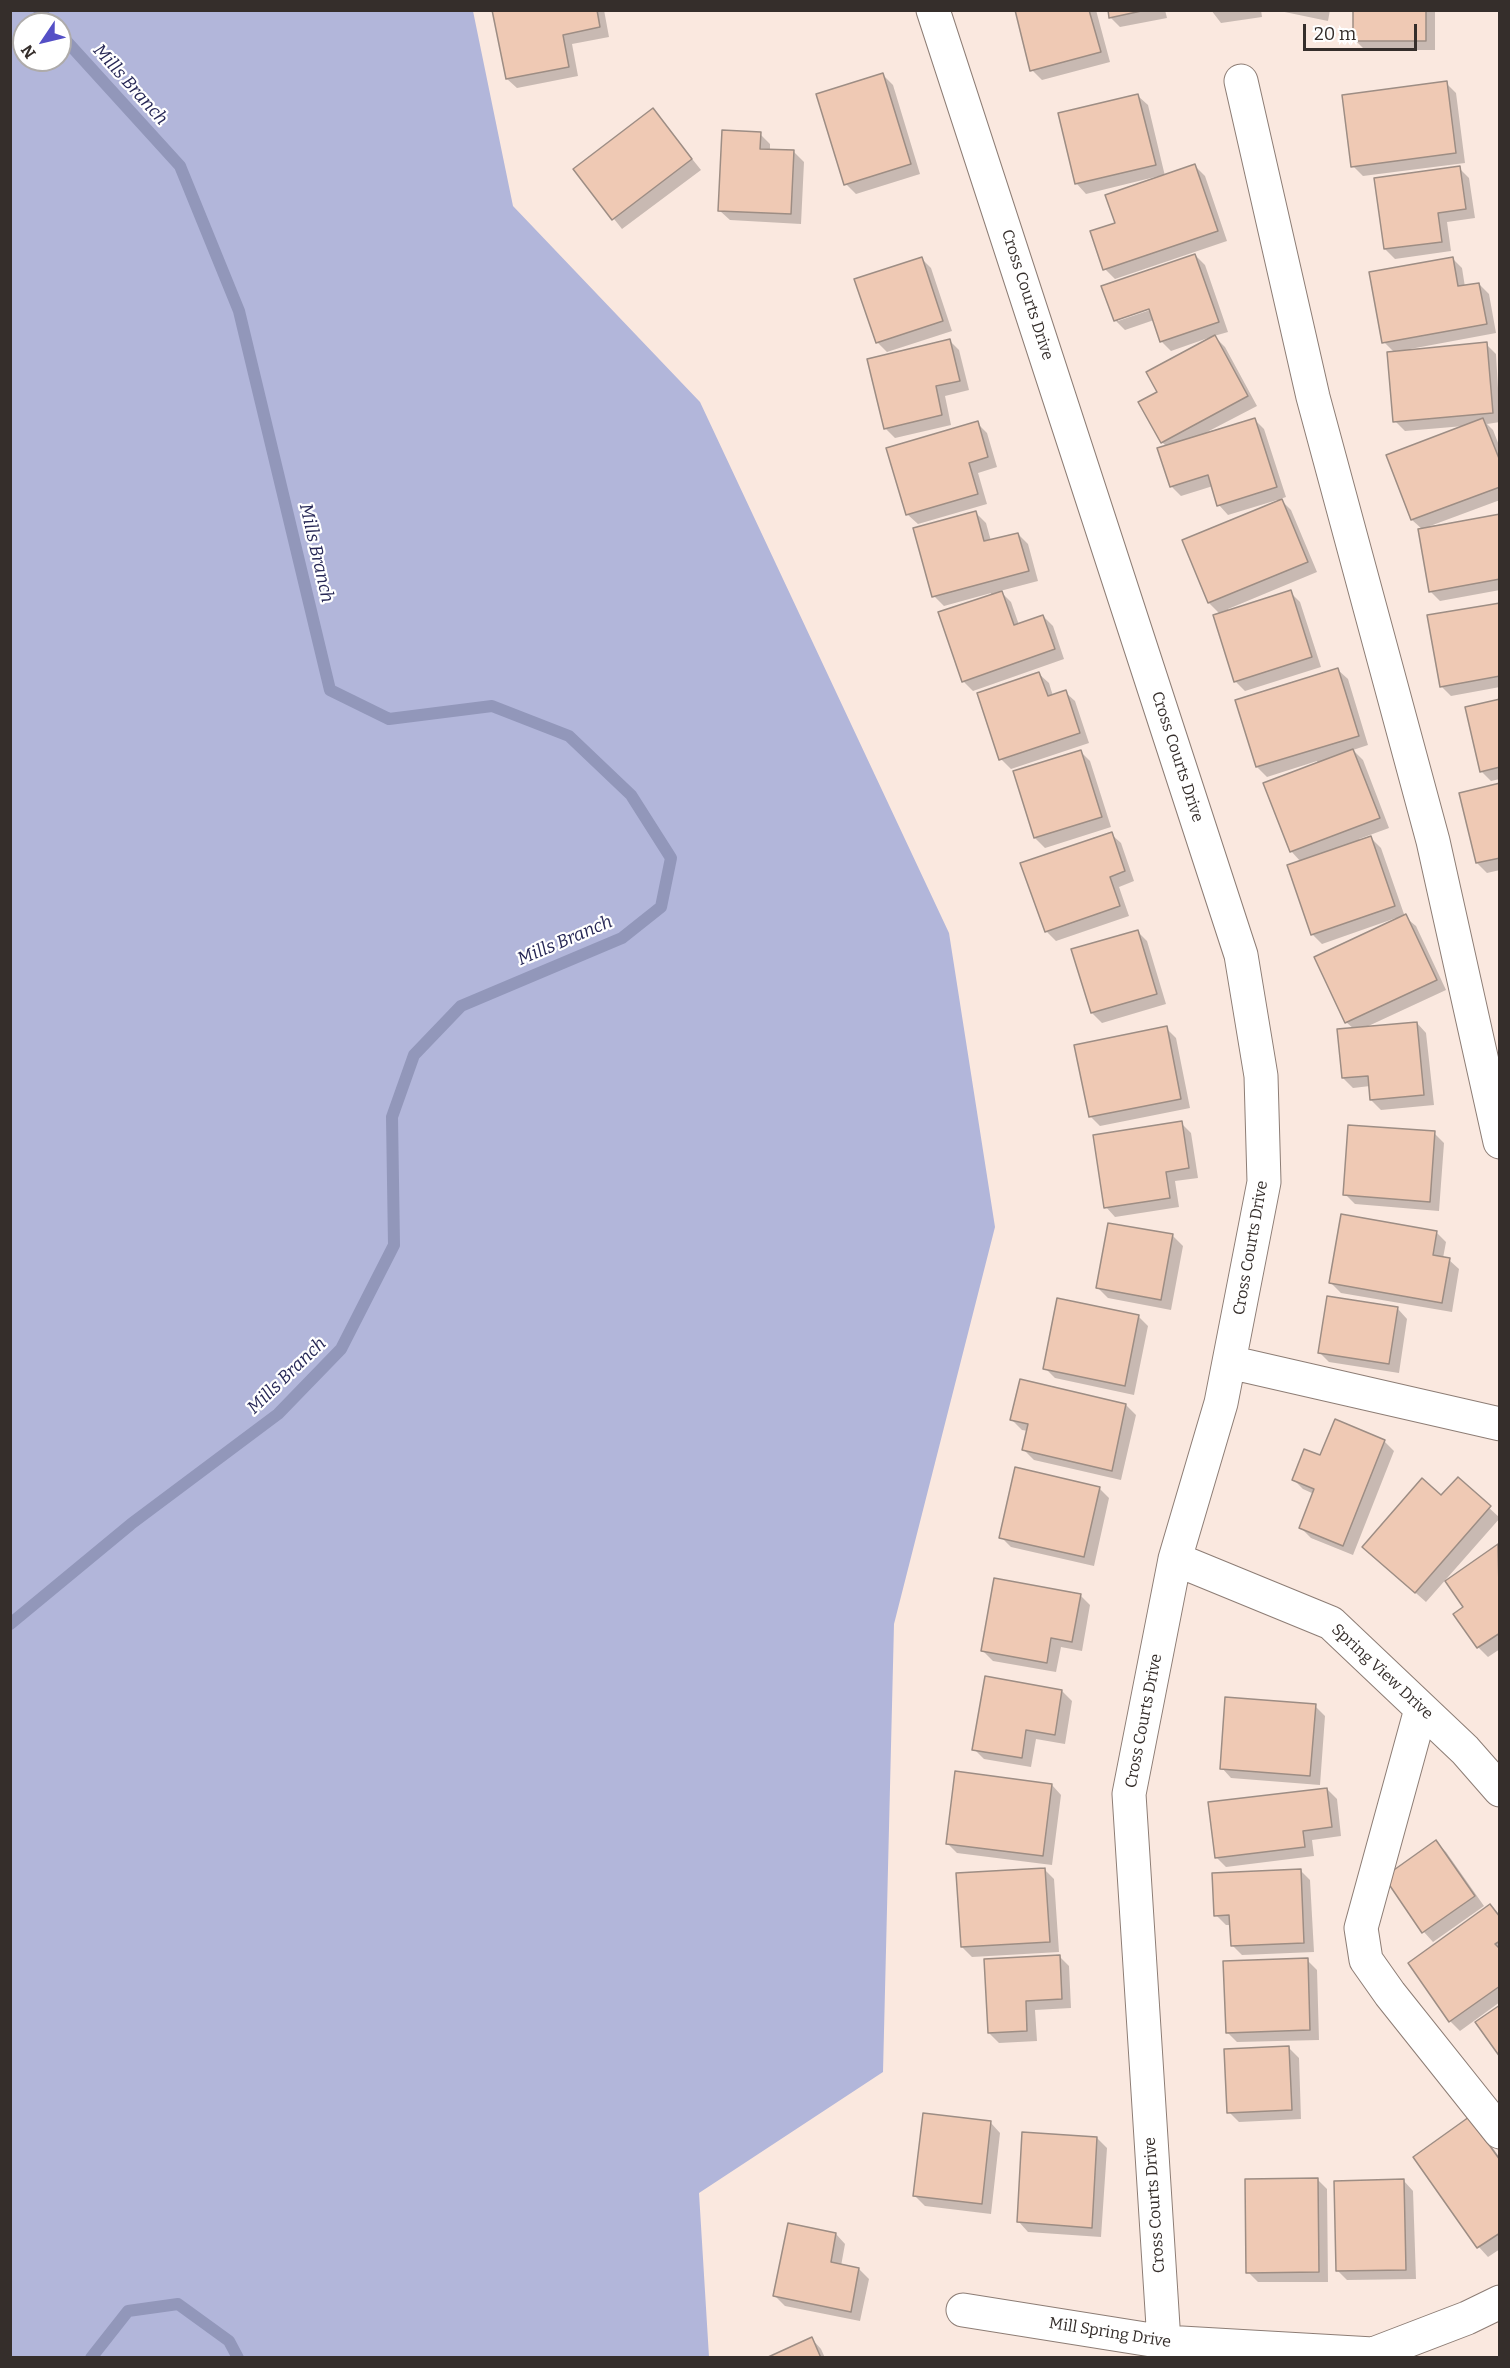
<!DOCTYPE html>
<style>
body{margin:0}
#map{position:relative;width:1510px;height:2368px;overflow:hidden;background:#fae8df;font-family:Bitter,serif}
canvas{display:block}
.frame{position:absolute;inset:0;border:12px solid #352e2b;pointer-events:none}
.north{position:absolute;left:12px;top:12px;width:60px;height:60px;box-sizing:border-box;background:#fff;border:2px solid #aeabaa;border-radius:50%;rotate:235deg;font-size:16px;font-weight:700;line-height:24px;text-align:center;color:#352e2b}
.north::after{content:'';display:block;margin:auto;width:21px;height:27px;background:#544fc6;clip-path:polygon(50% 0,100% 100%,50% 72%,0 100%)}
.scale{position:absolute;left:1303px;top:24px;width:114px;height:27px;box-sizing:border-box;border:3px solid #352e2b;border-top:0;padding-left:8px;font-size:18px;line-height:21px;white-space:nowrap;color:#352e2b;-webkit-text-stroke:4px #fff;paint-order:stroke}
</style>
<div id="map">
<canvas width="1510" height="2368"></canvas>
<div class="frame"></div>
<div class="north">N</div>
<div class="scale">20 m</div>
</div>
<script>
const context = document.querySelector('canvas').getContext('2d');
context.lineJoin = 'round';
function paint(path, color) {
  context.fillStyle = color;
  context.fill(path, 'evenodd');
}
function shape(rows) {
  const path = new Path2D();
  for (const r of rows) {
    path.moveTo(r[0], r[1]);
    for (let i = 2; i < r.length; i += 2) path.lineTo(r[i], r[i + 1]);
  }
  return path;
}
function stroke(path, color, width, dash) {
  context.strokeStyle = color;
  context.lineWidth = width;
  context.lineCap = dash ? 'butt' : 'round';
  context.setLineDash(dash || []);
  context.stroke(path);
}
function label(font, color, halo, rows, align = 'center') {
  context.font = font + ' Bitter,serif';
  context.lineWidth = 4.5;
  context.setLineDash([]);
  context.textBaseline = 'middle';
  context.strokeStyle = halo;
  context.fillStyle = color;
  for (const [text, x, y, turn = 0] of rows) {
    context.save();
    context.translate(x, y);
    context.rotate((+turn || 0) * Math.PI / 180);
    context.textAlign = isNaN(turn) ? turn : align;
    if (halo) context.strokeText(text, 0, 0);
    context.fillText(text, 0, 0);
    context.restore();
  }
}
const forest = shape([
 [11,10,473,11,513,206,700,402,949,933,995,1227,894,1624,883,2072,699,2193,709,2357,11,2357],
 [24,24,60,24,60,60,24,60]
]);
const shadow = shape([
 [493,10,604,10,609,37,572,44,578,76,517,88,507,79],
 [1016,10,1096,10,1110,62,1042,80,1032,70],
 [1109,10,1165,10,1167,18,1120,27,1110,17],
 [1211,10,1261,10,1262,17,1221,23],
 [1275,10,1330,10,1328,21],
 [1355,10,1435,10,1435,50,1365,50,1355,40],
 [883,75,893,85,920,174,856,194,846,184],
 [1446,83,1456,93,1465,163,1363,176,1353,166],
 [1138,96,1148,105,1165,176,1195,166,1205,176,1227,241,1115,279,1105,269,1117,224,1163,177,1163,175,1086,194,1077,184,1060,114],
 [653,110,701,170,622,229,575,170],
 [760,134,770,144,770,151,794,152,804,162,801,224,730,220,720,211],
 [1459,168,1469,178,1475,218,1447,222,1451,251,1395,259,1385,249],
 [1195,255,1205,265,1228,332,1214,336,1225,347,1257,406,1207,432,1254,419,1264,429,1286,497,1280,499,1291,510,1317,572,1228,609,1228,611,1290,592,1300,602,1321,667,1245,691,1235,681,1220,614,1209,603,1184,541,1278,502,1277,500,1228,515,1219,505,1213,486,1181,496,1171,486,1167,447,1162,442,1159,393,1211,337,1171,351,1161,341,1154,320,1125,330,1115,320],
 [1155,305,1156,308,1118,321,1118,318],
 [921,258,931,268,952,331,887,352,877,342],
 [1452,258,1462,268,1465,287,1479,284,1489,294,1496,333,1410,349,1410,351,1486,344,1496,354,1500,422,1487,424,1493,430,1500,448,1500,500,1430,526,1500,516,1500,590,1440,601,1430,591,1422,529,1412,520,1464,426,1405,431,1395,421,1395,353,1384,342],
 [949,340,959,350,969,390,945,396,951,425,895,438,885,428],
 [977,423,987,433,997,467,978,473,987,504,918,524,908,515,888,449],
 [976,513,986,523,991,541,1018,534,1028,544,1038,581,1000,591,1011,602,1019,625,1043,616,1053,626,1064,659,973,691,963,681,991,593,944,606,934,596],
 [1500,604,1500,687,1451,696,1441,686],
 [1338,670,1348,679,1368,745,1353,750,1363,760,1389,828,1359,839,1360,841,1371,838,1381,848,1405,917,1416,926,1446,990,1364,1028,1417,1023,1426,1033,1434,1105,1381,1110,1371,1100,1370,1086,1353,1088,1343,1078,1354,1029,1346,1022,1397,920,1396,918,1322,944,1312,934,1301,862,1291,851,1318,764,1317,761,1267,777,1257,767,1237,701],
 [1039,674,1049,683,1053,696,1065,692,1075,701,1089,743,1011,769,1001,759],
 [1500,700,1500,779,1491,781,1481,771],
 [1080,751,1090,761,1111,827,1045,848,1035,838,1015,772],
 [1500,785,1500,870,1487,873,1477,863],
 [1111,834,1121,843,1134,881,1119,887,1129,916,1056,941,1046,931],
 [1137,931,1147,941,1166,1004,1102,1023,1092,1013],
 [1166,1028,1176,1038,1190,1108,1100,1126,1090,1116],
 [1181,1123,1191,1133,1198,1178,1175,1181,1179,1207,1115,1217,1106,1207],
 [1434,1133,1444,1143,1439,1211,1355,1204,1345,1194],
 [1436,1232,1446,1242,1443,1258,1449,1260,1459,1269,1452,1312,1341,1293,1331,1283],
 [1173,1236,1183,1246,1171,1310,1108,1298,1098,1288],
 [1398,1309,1407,1319,1399,1373,1329,1362,1319,1352],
 [1138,1316,1148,1326,1134,1395,1055,1378,1045,1368],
 [1126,1405,1136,1415,1121,1480,1034,1460,1024,1450,1028,1431,1022,1430,1012,1420],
 [1384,1441,1394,1451,1353,1555,1311,1538,1301,1528,1314,1494,1303,1489,1293,1479,1321,1457],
 [1458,1479,1500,1518,1426,1602,1374,1556,1441,1497],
 [1099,1488,1109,1498,1094,1566,1011,1547,1001,1537],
 [1498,1546,1500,1548,1500,1649,1488,1657,1478,1647,1455,1614,1466,1607],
 [1080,1595,1090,1605,1082,1651,1061,1647,1056,1672,993,1661,983,1651],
 [1062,1691,1072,1701,1065,1744,1036,1739,1031,1767,984,1759,974,1749],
 [1315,1706,1325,1716,1320,1785,1231,1778,1222,1768],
 [1052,1785,1061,1795,1052,1865,957,1853,947,1843],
 [1327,1789,1337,1799,1341,1836,1312,1840,1314,1856,1226,1867,1216,1857],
 [1436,1842,1446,1852,1484,1906,1433,1942,1424,1932],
 [1044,1869,1054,1879,1059,1952,972,1957,962,1947],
 [1300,1870,1310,1880,1314,1952,1242,1955,1232,1945,1231,1925,1226,1925,1216,1915],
 [1490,1906,1500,1915,1500,2002,1460,2031,1450,2021],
 [1059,1956,1069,1966,1071,2008,1035,2010,1037,2041,999,2043,989,2033],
 [1307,1960,1317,1970,1319,2040,1237,2042,1227,2032],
 [1289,2048,1299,2058,1301,2119,1239,2122,1229,2112],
 [991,2123,1000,2133,991,2214,925,2206,915,2196],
 [1479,2129,1500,2158,1500,2249,1488,2257,1479,2247,1415,2157],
 [1097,2138,1107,2148,1101,2237,1028,2232,1019,2222],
 [1317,2179,1327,2189,1328,2282,1258,2282,1248,2272],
 [1404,2181,1413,2191,1416,2279,1347,2280,1337,2270],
 [836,2234,845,2244,841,2266,859,2269,869,2279,860,2321,785,2306,775,2296],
 [812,2339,821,2349,825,2358,770,2358]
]);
const stream = shape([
 [39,10,51,24],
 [10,1624,131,1524,278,1414,341,1349,394,1245,392,1117,414,1055,461,1006,622,938,661,907,671,858,631,795,569,736,492,706,389,719,330,690,239,311,180,166,60,34],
 [91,2358,128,2311,178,2304,229,2341,238,2358]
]);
const building = shape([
 [492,10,597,10,600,27,563,35,569,67,506,79,492,10],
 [1015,10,1089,10,1101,52,1030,71,1015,10],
 [1108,10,1146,10,1109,18,1108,10],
 [1353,10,1426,10,1426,41,1353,41,1353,10],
 [883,73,911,164,844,185,816,94,883,73],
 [1447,81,1456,153,1351,167,1342,95,1447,81],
 [1138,94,1156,165,1075,184,1058,113,1138,94],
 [653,108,692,159,612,220,573,169,653,108],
 [722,130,761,132,760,149,794,150,791,214,718,211,722,130],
 [1195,164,1218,231,1103,270,1090,231,1115,223,1105,195,1195,164],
 [1460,166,1466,209,1438,213,1442,242,1384,249,1374,178,1460,166],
 [1195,254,1219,322,1160,342,1149,309,1114,321,1101,286,1195,254],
 [922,257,943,321,876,343,854,279,922,257],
 [1453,257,1458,286,1479,283,1487,324,1382,343,1369,272,1453,257],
 [1215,335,1248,396,1161,443,1138,402,1157,392,1146,372,1215,335],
 [950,339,960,381,936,386,942,415,884,429,867,359,950,339],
 [1487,342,1493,413,1393,422,1387,352,1487,342],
 [1255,418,1277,487,1217,506,1208,475,1170,487,1157,448,1255,418],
 [1483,418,1500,461,1500,487,1411,520,1386,455,1483,418],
 [978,421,988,457,969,463,978,494,906,515,886,448,978,421],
 [1282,499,1308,562,1208,603,1182,540,1282,499],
 [976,511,984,541,1018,533,1029,571,932,597,913,528,976,511],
 [1500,514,1500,579,1429,592,1418,529,1500,514],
 [1291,590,1312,657,1234,682,1213,615,1291,590],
 [1002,591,1014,625,1043,615,1055,649,962,682,938,612,1002,591],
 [1500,603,1500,676,1440,687,1427,615,1500,603],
 [1338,668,1359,736,1256,767,1235,700,1338,668],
 [1039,672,1048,696,1066,690,1080,733,999,760,977,693,1039,672],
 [1500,699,1500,767,1480,772,1465,707,1500,699],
 [1353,749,1380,818,1290,852,1263,783,1353,749],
 [1081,750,1102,817,1034,838,1013,771,1081,750],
 [1500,783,1500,858,1476,863,1459,793,1500,783],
 [1112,832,1125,871,1110,877,1120,906,1045,932,1020,863,1112,832],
 [1371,836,1395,906,1311,935,1287,865,1371,836],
 [1406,914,1437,980,1345,1023,1314,957,1406,914],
 [1138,930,1157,994,1091,1013,1071,949,1138,930],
 [1417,1022,1424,1095,1370,1100,1368,1076,1342,1078,1337,1029,1417,1022],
 [1167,1026,1181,1099,1089,1117,1074,1045,1167,1026],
 [1182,1121,1189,1168,1166,1172,1170,1198,1104,1208,1093,1135,1182,1121],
 [1348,1125,1435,1131,1430,1202,1343,1195,1348,1125],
 [1341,1214,1437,1231,1433,1255,1450,1258,1442,1303,1329,1283,1341,1214],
 [1108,1223,1173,1234,1161,1300,1096,1288,1108,1223],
 [1327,1296,1398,1307,1389,1364,1318,1353,1327,1296],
 [1057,1298,1139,1315,1125,1386,1043,1369,1057,1298],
 [1020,1379,1126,1404,1112,1471,1022,1450,1028,1424,1010,1420,1020,1379],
 [1335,1419,1385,1440,1343,1546,1299,1528,1314,1489,1292,1480,1304,1449,1320,1455,1335,1419],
 [1015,1467,1100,1487,1084,1557,999,1538,1015,1467],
 [1458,1477,1491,1506,1415,1593,1362,1547,1422,1478,1441,1495,1458,1477],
 [1498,1544,1500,1633,1477,1648,1453,1614,1463,1607,1445,1581,1498,1544],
 [994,1578,1081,1594,1072,1642,1051,1638,1047,1663,981,1651,994,1578],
 [985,1676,1062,1690,1055,1735,1026,1730,1022,1758,972,1750,985,1676],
 [1225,1697,1316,1704,1310,1776,1220,1769,1225,1697],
 [955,1771,1052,1784,1043,1856,946,1844,955,1771],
 [1327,1788,1332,1827,1303,1831,1305,1847,1215,1858,1208,1802,1327,1788],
 [1436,1840,1475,1896,1422,1933,1384,1877,1436,1840],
 [1045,1868,1050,1942,961,1947,956,1873,1045,1868],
 [1301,1869,1304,1943,1231,1946,1229,1915,1214,1916,1212,1873,1301,1869],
 [1490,1904,1500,1917,1500,1941,1495,1944,1500,1949,1500,1986,1449,2022,1408,1963,1490,1904],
 [1060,1955,1062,1999,1026,2001,1027,2031,988,2033,984,1959,1060,1955],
 [1308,1958,1310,2030,1226,2033,1223,1961,1308,1958],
 [1500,2005,1500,2057,1475,2022,1500,2005],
 [1289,2046,1292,2110,1227,2113,1224,2049,1289,2046],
 [923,2113,991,2121,982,2204,913,2196,923,2113],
 [1469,2117,1500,2160,1500,2233,1477,2248,1413,2157,1469,2117],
 [1022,2132,1097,2137,1092,2228,1017,2222,1022,2132],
 [1318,2178,1319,2272,1246,2273,1245,2179,1318,2178],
 [1404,2179,1406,2270,1336,2271,1334,2181,1404,2179],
 [788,2223,836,2233,831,2262,859,2268,851,2312,773,2296,788,2223],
 [812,2337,821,2358,766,2358,812,2337]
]);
const minor = shape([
 [933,10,1241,955,1261,1076,1264,1182,1221,1403,1175,1559,1129,1794,1164,2342],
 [1241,81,1313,397,1433,841,1500,1142],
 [1229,1362,1500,1424],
 [1175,1559,1331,1623,1465,1750,1500,1790],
 [1421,1709,1361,1928,1366,1960,1390,1994,1500,2132],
 [963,2310,1164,2342,1373,2354,1467,2318,1500,2302]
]);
const streetNames = [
 ["Cross Courts Drive",1027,295,72],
 ["Cross Courts Drive",1177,757,72],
 ["Cross Courts Drive",1251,1248,-80],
 ["Spring View Drive",1382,1672,43],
 ["Cross Courts Drive",1144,1721,-79],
 ["Cross Courts Drive",1155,2205,-94],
 ["Mill Spring Drive",1110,2333,9]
];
const waterNames = [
 ["Mills Branch",130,85,48],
 ["Mills Branch",316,553,77],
 ["Mills Branch",565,941,-23],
 ["Mills Branch",287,1376,-44]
];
paint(forest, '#b2b6da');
paint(shadow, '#0003');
stroke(stream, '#9297ba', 12);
paint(building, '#efc9b4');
stroke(building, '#9d8d84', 1.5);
stroke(minor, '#8d7d75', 35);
stroke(minor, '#fff', 33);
label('16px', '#352e2b', '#fff', streetNames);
label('italic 18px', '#272856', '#fff', waterNames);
</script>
